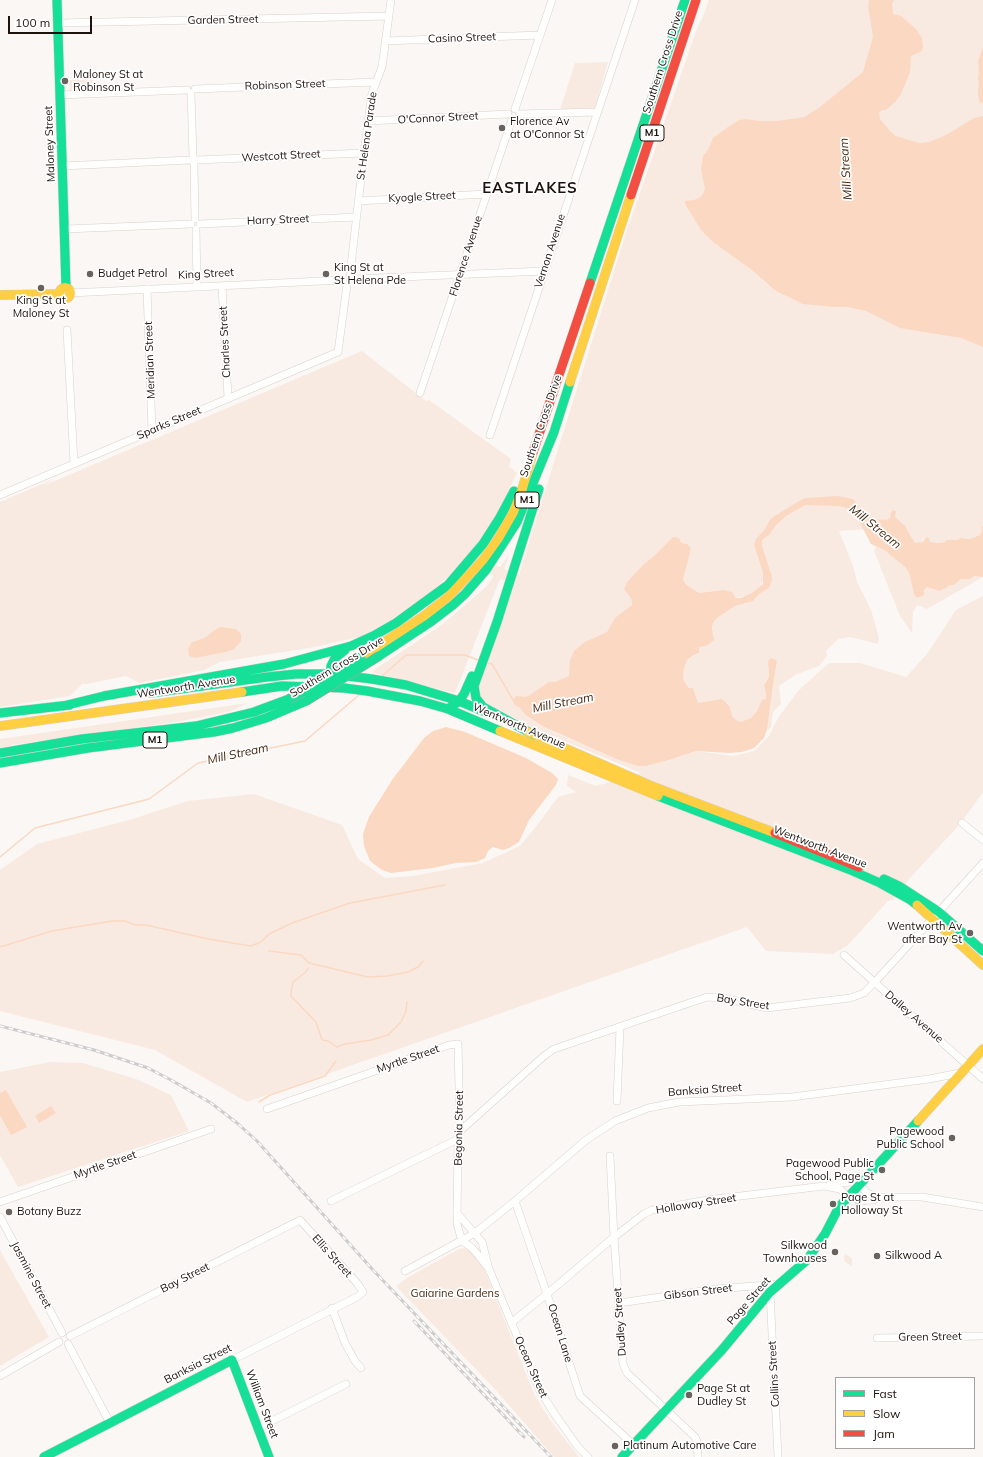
<!DOCTYPE html>
<style>
body{margin:0}
#map{position:relative;width:983px;height:1457px;overflow:hidden;background:#faf7f4;font-family:Mulish,sans-serif}
canvas{display:block}
.legend{position:absolute;left:835px;top:1377px;width:140px;height:72px;box-sizing:border-box;background:#fff;border:1px solid #a5a19e;margin:0;padding:5px 7px;list-style:none;font-size:12px;color:#1d130c}
.legend li{display:flex;align-items:center;gap:8px;height:20px}
.legend b{width:20px;border:1px solid #a5a19e}
.scale{position:absolute;left:8px;top:16px;width:84px;height:18px;box-sizing:border-box;border:2px solid #1d130c;border-top:0;padding-left:5px;font-size:12px;line-height:14px;white-space:nowrap;color:#1d130c;-webkit-text-stroke:3px #fff;paint-order:stroke}
</style>
<div id="map">
<canvas width="983" height="1457"></canvas>
<ul class="legend">
<li><b style="height:5px;background:#16e098"></b>Fast</li>
<li><b style="height:5px;background:#ffcf43"></b>Slow</li>
<li><b style="height:5px;background:#f24e42"></b>Jam</li>
</ul>
<div class="scale">100 m</div>
</div>
<script>
const context = document.querySelector('canvas').getContext('2d');
context.lineJoin = 'round';
function paint(path, color) {
  context.fillStyle = color;
  context.fill(path, 'evenodd');
}
function shape(rows) {
  const path = new Path2D();
  for (const r of rows) {
    if (r.length === 3) {
      path.moveTo(r[0] + r[2], r[1]);
      path.arc(r[0], r[1], r[2], 0, 2 * Math.PI);
      continue;
    }
    path.moveTo(r[0], r[1]);
    for (let i = 2; i < r.length; i += 2) path.lineTo(r[i], r[i + 1]);
  }
  return path;
}
function stroke(path, color, width, dash) {
  context.strokeStyle = color;
  context.lineWidth = width;
  context.lineCap = dash ? 'butt' : 'round';
  context.setLineDash(dash || []);
  context.stroke(path);
}
function label(font, color, halo, rows, align = 'center') {
  context.font = font + ' Mulish,sans-serif';
  context.lineWidth = 3.5;
  context.setLineDash([]);
  context.textBaseline = 'middle';
  context.strokeStyle = halo;
  context.fillStyle = color;
  for (const [text, x, y, turn = 0] of rows) {
    context.save();
    context.translate(x, y);
    context.rotate((+turn || 0) * Math.PI / 180);
    context.textAlign = isNaN(turn) ? turn : align;
    if (halo) context.strokeText(text, 0, 0);
    context.fillText(text, 0, 0);
    context.restore();
  }
}
const green = shape([
 [709,0,983,0,983,526,981,527,982,531,980,535,970,539,962,538,958,540,946,540,945,542,939,543,930,542,930,540,924,539,919,544,915,543,906,527,839,531,853,566,857,582,871,610,879,638,878,644,850,637,838,639,826,651,827,656,819,666,795,675,779,686,781,704,773,712,771,728,767,730,774,678,777,662,768,661,769,677,764,685,766,694,766,699,762,701,757,711,751,718,743,722,741,722,736,720,732,716,728,703,721,699,698,703,693,689,690,688,683,679,684,668,687,660,699,653,699,647,706,646,714,636,712,627,713,623,717,618,735,606,740,604,745,604,756,598,759,594,769,588,771,573,762,546,761,540,754,545,763,573,764,580,759,588,747,596,736,598,734,595,723,590,699,593,691,588,683,580,687,564,534,720,542,726,567,738,646,766,669,760,696,751,733,756,754,751,769,736,778,718,798,691,829,663,860,663,906,677,927,654,956,610,983,596,983,792,961,823,909,879,896,897,893,900,888,901,848,945,833,954,766,951,747,927,247,1102,155,1050,0,1011,0,870,37,844,129,820,188,801,254,794,342,825,358,859,385,878,413,876,483,863,520,846,538,824,558,797,576,792,567,786,568,775,596,786,641,773,533,728,483,702,477,692,515,584,500,579,455,693,371,672,443,624,487,586,494,576,462,565,425,597,391,620,363,636,315,647,220,662,204,670,140,683,126,676,87,684,82,684,70,696,0,707,0,502,54,479,43,486,362,351,426,401,429,400,511,459,509,466,517,473,495,518,469,555,500,567,509,555,504,569,519,575,558,449,626,233,696,31,704,14],
 [608,62,595,108,560,110,575,63],
 [93,79,94,89,70,90,69,80],
 [876,546,884,550,905,567,909,573,912,587,921,597,927,587,939,591,950,585,954,585,961,579,970,579,974,576,983,577,927,609,917,605,913,612,912,633,900,616,874,551],
 [248,703,228,712,176,722,12,745,0,748,0,739],
 [50,1062,83,1063,136,1079,171,1095,189,1131,18,1187,0,1155,0,1072],
 [465,1248,471,1251,483,1266,535,1396,550,1420,579,1457,554,1457,494,1388,396,1286,407,1278,459,1249],
 [0,1250,49,1337,0,1366],
 [845,1254,852,1258,852,1266,845,1262,844,1259]
]);
const water = shape([
 [869,0,894,0,892,4,893,14,901,16,916,29,922,38,923,47,922,51,911,56,910,72,901,94,896,101,886,110,883,110,879,112,880,119,890,131,896,136,912,141,921,143,929,142,946,135,974,118,983,116,983,347,961,338,900,328,866,311,847,307,836,307,803,304,776,291,752,270,713,242,701,230,685,204,685,201,694,200,699,198,703,194,705,189,701,169,703,156,708,150,713,138,728,127,739,120,746,119,760,121,778,121,804,117,820,107,863,72,873,37,868,6],
 [983,47,983,104,979,101,978,94,979,83,978,79,979,69,978,61],
 [838,496,853,499,864,513,869,515,871,519,887,520,890,518,892,510,896,511,895,517,905,526,915,543,922,542,927,537,929,538,930,542,938,543,945,542,946,540,957,540,961,538,970,539,980,535,982,530,981,527,983,526,983,577,974,576,970,579,961,579,954,585,950,585,946,588,939,591,927,587,924,591,924,595,917,598,914,594,909,573,905,567,884,550,871,544,858,519,850,509,840,506,805,505,786,516,775,526,770,534,762,540,762,546,772,576,772,580,769,588,759,594,753,601,735,606,717,618,713,623,712,627,714,640,706,646,699,647,699,653,694,655,687,660,684,668,683,679,689,688,693,688,698,703,721,699,725,701,730,707,732,716,736,720,741,722,751,718,757,711,762,700,766,699,766,694,764,685,769,677,768,661,771,658,776,660,777,662,774,678,767,730,764,738,754,748,742,752,729,753,696,751,669,760,646,766,638,766,619,760,542,726,526,715,514,701,513,700,516,696,526,697,530,695,549,682,555,682,569,676,570,660,574,651,585,642,607,632,615,618,632,605,632,600,624,589,628,581,644,564,652,558,673,537,679,538,681,543,687,544,691,548,683,580,687,585,699,593,723,590,732,592,736,598,741,598,752,593,763,584,763,573,754,545,756,539,766,528,769,521,773,517,799,501,806,498],
 [221,627,236,629,241,634,241,641,234,649,226,652,195,658,189,656,188,649,191,643,206,637,216,629],
 [446,727,465,732,526,758,552,773,558,779,556,785,529,820,519,842,509,848,503,850,493,847,488,851,485,858,476,862,456,863,433,868,391,873,382,870,370,861,364,846,363,834,369,817,392,780,424,738,433,731],
 [6,1090,27,1127,11,1135,0,1115,0,1093],
 [51,1106,56,1113,39,1123,35,1116]
]);
const stream = shape([
 [488,663,492,664,516,705,518,706],
 [381,677,406,655,465,655,478,660],
 [0,857,35,828,149,799,198,763,305,741,359,695],
 [0,947,52,931,112,921,125,921,135,925,146,925,208,939,251,946,261,942,269,934,292,923,350,903,445,885],
 [269,951,301,955,309,963,368,977,387,976,408,972,418,967,423,961],
 [308,968,306,972,293,982,291,992,291,996,316,1022,322,1040,328,1041,337,1047,345,1044,371,1040,388,1035,401,1022,406,1011,407,1002],
 [259,1102,270,1095,325,1076,336,1061]
]);
const street = shape([
 [58,23,389,16],
 [385,41,539,35],
 [195,89,376,82],
 [191,93,193,156],
 [60,95,187,90],
 [515,109,552,0],
 [519,114,597,112],
 [368,121,508,114],
 [197,160,364,153],
 [194,164,195,219],
 [62,166,190,160],
 [358,201,486,194],
 [200,224,357,217],
 [65,229,191,224],
 [196,229,197,287],
 [350,274,364,153,372,93,382,67,391,0],
 [354,279,544,271],
 [222,286,228,398],
 [147,289,152,431],
 [70,293,343,280],
 [67,330,74,464],
 [420,393,512,119],
 [490,435,635,0],
 [0,495,338,352,347,285],
 [962,823,983,840],
 [844,955,983,1079],
 [617,1101,620,1028],
 [267,1109,449,1045,458,1044,460,1131,458,1139,457,1224,462,1241,471,1247,479,1256,489,1269],
 [460,1131,544,1056,554,1049,707,997,723,998,767,1008,850,998,864,993,874,983,983,863],
 [610,1156,614,1237,623,1364,627,1373,695,1437,697,1441,698,1457],
 [830,1184,852,1182,859,1184,867,1193,878,1197],
 [331,1201,458,1139],
 [515,1201,547,1294,580,1396,634,1445],
 [0,1202,211,1129],
 [457,1213,482,1242,489,1269,540,1391,556,1416,578,1447,588,1457],
 [0,1217,62,1333],
 [405,1271,475,1233,515,1201,586,1140,615,1121,648,1108,679,1102,792,1097,929,1079,960,1073],
 [770,1292,778,1457],
 [619,1303,716,1289,779,1284],
 [332,1308,345,1343,355,1361,361,1368],
 [511,1323,547,1294,614,1237,644,1214,652,1210,707,1200,824,1186,840,1189,853,1201,874,1200,878,1197,922,1197,983,1207],
 [70,1336,300,1220,357,1283,363,1292,357,1297,232,1360],
 [877,1338,983,1336],
 [68,1344,110,1423],
 [0,1376,59,1342],
 [258,1428,346,1384]
]);
const fast = shape([
 [57,0,66,287],
 [590,283,685,0],
 [379,656,432,621,453,605,465,594,486,570,517,522,554,432,570,382],
 [330,674,331,666,335,658,345,650],
 [242,692,282,686,344,688,367,691,420,701,448,709,500,731],
 [151,693,267,677,296,674,330,674,372,679,406,685,459,701,490,714],
 [63,706,104,696,284,664,351,646,375,635,396,623,448,585,483,544,499,519,514,491],
 [448,709,459,701,464,694,472,676],
 [0,713,70,705],
 [534,735,483,707,476,698,474,686,497,622,539,489],
 [0,753,82,739,196,726,254,712,289,699],
 [0,763,88,748,214,732,233,728,266,718,306,701],
 [658,796,848,869,880,883,909,899,917,905],
 [884,879,899,886,939,912,983,951],
 [44,1457,232,1360,269,1457],
 [622,1457,721,1351,770,1292,807,1260,825,1234,839,1207,918,1121]
]);
const slow = shape([
 [65,293,5.5],
 [0,295,59,294],
 [570,382,631,195],
 [361,657,424,616,448,597,483,560,498,539,513,513,522,490,533,452],
 [0,726,242,692],
 [500,731,658,796],
 [528,732,654,787,775,833],
 [917,905,983,965],
 [918,1121,983,1049]
]);
const jam = shape([
 [631,195,696,0],
 [533,452,590,283],
 [775,833,859,867]
]);
const rail = shape([
 [0,1026,94,1050,148,1068,171,1080,211,1103,237,1123,257,1141,373,1270,551,1457],
 [414,1321,524,1437]
]);
const fastBridge = shape([
 [289,699,319,684,361,657],
 [306,701,379,656]
]);
const markers = [
 [65,81,4,"#6a635d"],
 [502,128,4,"#6a635d"],
 [90,274,4,"#6a635d"],
 [326,274,4,"#6a635d"],
 [41,288,4,"#6a635d"],
 [970,933,4,"#6a635d"],
 [952,1138,4,"#6a635d"],
 [882,1170,4,"#6a635d"],
 [833,1204,4,"#6a635d"],
 [9,1212,4,"#6a635d"],
 [835,1252,4,"#6a635d"],
 [877,1256,4,"#6a635d"],
 [689,1395,4,"#6a635d"],
 [615,1446,4,"#6a635d"]
];
const shields = [
 [652,133,24],
 [527,500,24],
 [155,740,24]
];
const shieldNames = [
 ["M1",652,133],
 ["M1",527,500],
 ["M1",155,740]
];
const streetNames = [
 ["Garden Street",223,20,-1],
 ["Casino Street",462,38,-2],
 ["Southern Cross Drive",663,62,-72],
 ["Robinson Street",285,85,-2],
 ["O'Connor Street",438,118,-3],
 ["St Helena Parade",367,136,-82],
 ["Maloney Street",50,144,-92],
 ["Westcott Street",281,156,-3],
 ["Kyogle Street",422,197,-3],
 ["Harry Street",278,220,-2],
 ["Vernon Avenue",550,251,-72],
 ["Florence Avenue",466,256,-72],
 ["King Street",206,274,-3],
 ["Charles Street",225,342,-93],
 ["Meridian Street",150,360,-92],
 ["Sparks Street",169,423,-23],
 ["Southern Cross Drive",541,426,-71],
 ["Southern Cross Drive",337,667,-31],
 ["Wentworth Avenue",186,687,-9],
 ["Wentworth Avenue",519,726,23],
 ["Wentworth Avenue",820,847,21],
 ["Bay Street",743,1002,9],
 ["Dalley Avenue",914,1017,41],
 ["Myrtle Street",408,1059,-19],
 ["Banksia Street",705,1090,-4],
 ["Begonia Street",459,1128,-89],
 ["Myrtle Street",105,1165,-19],
 ["Holloway Street",696,1204,-9],
 ["Ellis Street",332,1256,48],
 ["Jasmine Street",31,1275,62],
 ["Bay Street",185,1278,-27],
 ["Gibson Street",698,1292,-7],
 ["Page Street",749,1301,-49],
 ["Dudley Street",620,1322,-94],
 ["Ocean Lane",560,1333,73],
 ["Green Street",930,1337,-1],
 ["Banksia Street",198,1364,-27],
 ["Ocean Street",531,1367,66],
 ["Collins Street",774,1374,-93],
 ["William Street",262,1404,69]
];
const poiNames = [
 ["Maloney St at",73,75],
 ["Robinson St",73,88],
 ["Florence Av",510,122],
 ["at O'Connor St",510,135],
 ["King St at",334,268],
 ["St Helena Pde",334,281],
 ["Budget Petrol",98,274],
 ["King St at",41,301,"center"],
 ["Maloney St",41,314,"center"],
 ["Wentworth Av",962,927,"right"],
 ["after Bay St",962,940,"right"],
 ["Pagewood",944,1132,"right"],
 ["Public School",944,1145,"right"],
 ["Pagewood Public",874,1164,"right"],
 ["School, Page St",874,1177,"right"],
 ["Page St at",841,1198],
 ["Holloway St",841,1211],
 ["Botany Buzz",17,1212],
 ["Silkwood",827,1246,"right"],
 ["Townhouses",827,1259,"right"],
 ["Silkwood A",885,1256],
 ["Page St at",697,1389],
 ["Dudley St",697,1402],
 ["Platinum Automotive Care",623,1446]
];
const parkNames = [
 ["Gaiarine Gardens",455,1294]
];
const waterNames = [
 ["Mill Stream",846,169,-94],
 ["Mill Stream",875,527,39],
 ["Mill Stream",563,703,-11],
 ["Mill Stream",238,754,-12]
];
const districtNames = [
 ["EASTLAKES",530,188]
];
paint(green, '#f9eae1');
paint(water, '#fbd8c1');
stroke(stream, '#fbd8c1', 1.5);
stroke(street, '#d8d1cc', 8);
stroke(fast, '#d8d1cc', 10);
stroke(slow, '#d8d1cc', 10);
stroke(jam, '#d8d1cc', 10);
stroke(street, '#fefefd', 7);
stroke(fast, '#16e098', 9);
stroke(slow, '#ffcf43', 9);
stroke(jam, '#f24e42', 9);
stroke(rail, '#cecccc', 3);
stroke(rail, '#fff', 1.5, [4.5]);
stroke(fastBridge, '#b1a49b', 10, []);
stroke(fastBridge, '#16e098', 9);
for (const [x, y, r, color] of markers) {
  const dot = new Path2D();
  dot.arc(x, y, r, 0, 2 * Math.PI);
  context.fillStyle = color;
  context.fill(dot);
  stroke(dot, '#fff', 1.5);
}
for (const [x, y, w] of shields) {
  const box = new Path2D();
  box.roundRect(x - w / 2, y - 8, w, 16, 3);
  context.fillStyle = '#fff';
  context.fill(box);
  stroke(box, '#1d130c', 1);
}
label('bold 10px', '#1d130c', null, shieldNames);
label('11px', '#1d130c', '#fff', streetNames);
label('11px', '#1d130c', '#fff', poiNames, 'left');
label('11px', '#4a2b13', '#fff', parkNames);
label('italic 12px', '#46270f', '#fff', waterNames);
context.letterSpacing = '1px';
label('bold 15px', '#1d130c', '#fff', districtNames);
context.letterSpacing = '0px';
</script>
